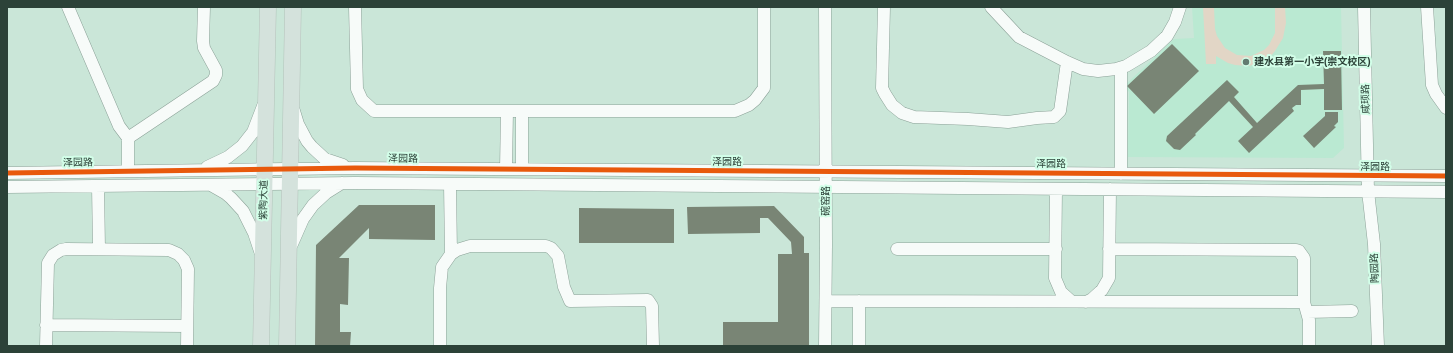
<!DOCTYPE html>
<meta charset="utf-8">
<style>
body{margin:0}
#map{position:relative;width:1453px;height:353px;overflow:hidden;background:#cae6d8;font-family:Helvetica,sans-serif}
canvas{display:block}
.frame{position:absolute;inset:0;border:8px solid #2c4238;pointer-events:none}
</style>
<div id="map">
<canvas width="1453" height="353"></canvas>
<div class="frame"></div>
</div>
<script>
const context = document.querySelector('canvas').getContext('2d');
context.lineJoin = 'round';
function paint(path, color) {
  context.fillStyle = color;
  context.fill(path, 'evenodd');
}
function shape(rows) {
  const path = new Path2D();
  for (const r of rows) {
    path.moveTo(r[0], r[1]);
    for (let i = 2; i < r.length; i += 2) path.lineTo(r[i], r[i + 1]);
  }
  return path;
}
function stroke(path, color, width, dash) {
  context.strokeStyle = color;
  context.lineWidth = width;
  context.lineCap = dash ? 'butt' : 'round';
  context.setLineDash(dash || []);
  context.stroke(path);
}
function label(font, color, halo, rows, align = 'center') {
  context.font = font + ' Helvetica,"Noto Sans SC",sans-serif';
  context.lineWidth = 4;
  context.setLineDash([]);
  context.textBaseline = 'middle';
  context.strokeStyle = halo;
  context.fillStyle = color;
  for (const [text, x, y, turn = 0] of rows) {
    context.save();
    context.translate(x, y);
    context.rotate((+turn || 0) * Math.PI / 180);
    context.textAlign = isNaN(turn) ? turn : align;
    if (halo) context.strokeText(text, 0, 0);
    context.fillText(text, 0, 0);
    context.restore();
  }
}
const built = shape([
 [1192,7,1341,7,1344,148,1333,158,1128,157,1129,92,1124,86,1174,39,1194,38]
]);
const green = shape([
 [1203,7,1214,7,1215,29,1217,36,1225,48,1237,55,1251,56,1264,50,1269,45,1275,33,1275,7,1285,7,1286,23,1283,38,1275,51,1270,57,1256,64,1249,66,1235,65,1228,63,1216,56,1216,64,1206,64]
]);
const building = shape([
 [1172,44,1199,71,1154,114,1127,86],
 [1323,51,1341,51,1342,110,1324,110,1324,89,1301,90,1301,105,1296,105,1292,108,1294,111,1249,153,1238,141,1253,127,1229,101,1195,134,1196,135,1180,150,1174,149,1166,141,1167,136,1227,80,1239,92,1234,97,1257,123,1298,85,1324,84],
 [1325,112,1338,112,1338,122,1334,126,1336,127,1314,148,1303,136,1325,116],
 [359,205,435,205,435,240,369,239,369,228,339,258,349,258,348,305,340,304,340,332,351,332,350,346,315,346,316,245],
 [774,206,804,237,804,253,809,253,809,346,723,346,723,322,778,322,778,254,792,254,791,242,768,218,760,218,760,233,688,234,687,207],
 [579,208,674,209,674,243,579,243]
]);
const minor = shape([
 [68,7,119,126,128,138],
 [355,7,357,89,362,100,374,111,735,111,749,105,755,100,764,88,764,7],
 [825,7,826,245,825,346],
 [884,7,882,88,885,94,892,105,902,113,914,117,968,119,1008,122,1037,118,1054,117,1060,111,1067,62],
 [991,7,1019,37,1067,62,1083,69,1098,71,1116,69,1126,66,1151,51,1167,36,1175,22,1180,7],
 [1364,7,1368,191,1374,244,1378,346],
 [1427,7,1432,85,1436,94,1446,108],
 [1121,68,1121,174],
 [294,111,298,124,307,141,312,147,325,159,343,165],
 [207,167,228,157,242,146,253,132,263,106],
 [506,169,507,111],
 [522,169,522,111],
 [128,171,128,138,213,81,216,75,216,70,204,48,203,41,204,7],
 [7,173,355,168,1446,176],
 [450,184,451,254],
 [211,185,225,193,231,198,243,211,254,233,260,251],
 [98,186,99,249],
 [7,187,355,183,1446,192],
 [1056,189,1055,278,1061,292,1071,301],
 [292,244,303,219,313,205,326,193,342,183],
 [897,249,1056,249],
 [1109,249,1296,250,1299,251,1304,258,1304,302,1309,320,1309,346],
 [826,301,1304,302],
 [1086,302,1092,299,1102,290,1109,278,1110,189],
 [1307,312,1352,311],
 [46,325,187,326],
 [46,346,48,263,53,255,61,250,66,249,169,250,178,254,184,260,188,269,187,346],
 [440,346,440,288,442,267,451,254,457,250,470,246,546,246,551,248,558,256,564,287,570,301,648,300,652,306,653,346],
 [859,346,859,301]
]);
const major = shape([
 [261,346,268,7],
 [287,346,293,7]
]);
const cycleway = shape([
 [7,173,355,168,1446,176]
]);
const markers = [
 [1246,62,4,"#637b70"]
];
const poiNames = [
 ["建水县第一小学(崇文校区)",1254,62]
];
const streetNames = [
 ["咸顼路",1366,99,-91],
 ["泽园路",403,159,1],
 ["泽园路",727,162],
 ["泽园路",78,163,-1],
 ["泽园路",1051,164],
 ["泽园路",1375,167],
 ["紫陶大道",264,200,-89],
 ["碗窑路",826,201,-90],
 ["陶园路",1375,268,-92]
];
paint(built, '#bae9d2');
paint(green, '#e2d6c6');
paint(building, '#798575');
stroke(minor, '#8ba197', 13);
stroke(major, '#b3c2ba', 17);
stroke(minor, '#f7fbf9', 12);
stroke(major, '#d4e2dc', 16);
stroke(cycleway, '#e8590c', 5);
for (const [x, y, r, color] of markers) {
  const dot = new Path2D();
  dot.arc(x, y, r, 0, 2 * Math.PI);
  context.fillStyle = color;
  context.fill(dot);
  stroke(dot, '#d2fee8', 1.5);
}
label('bold 10px', '#2c4238', '#d2fee8', poiNames, 'left');
label('10px', '#2c4238', '#d2fee8', streetNames);
</script>
